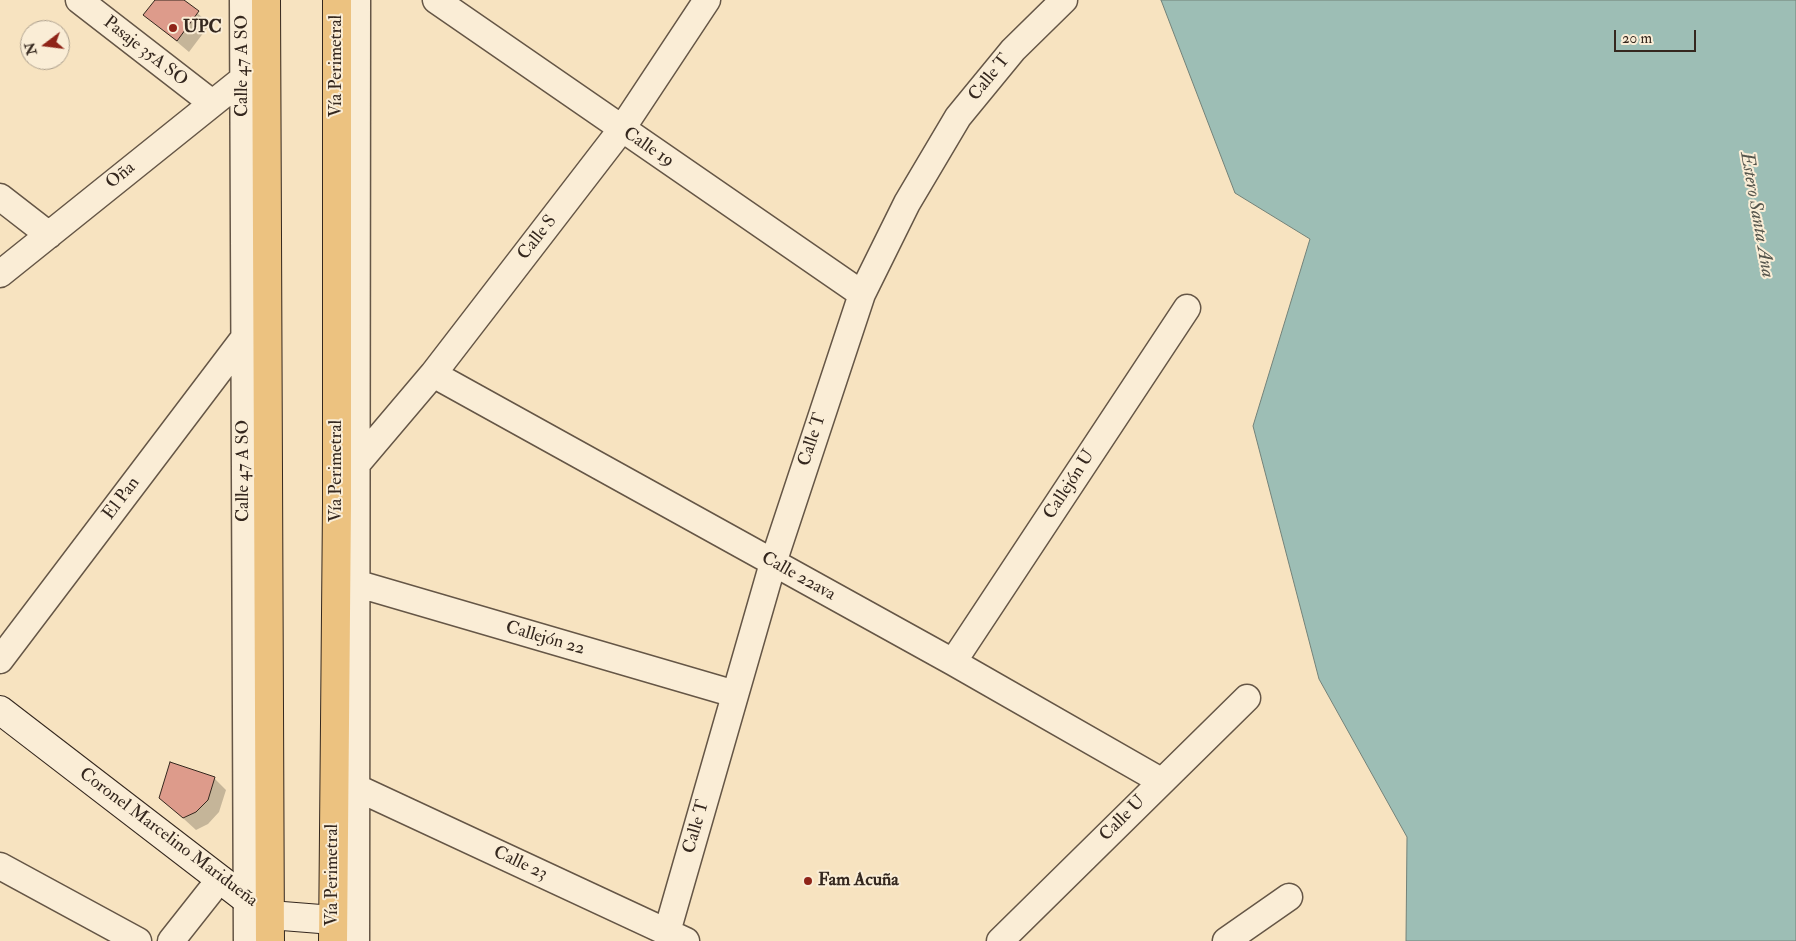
<!DOCTYPE html>
<meta charset="utf-8">
<style>
body{margin:0}
#map{position:relative;width:1796px;height:941px;overflow:hidden;background:#f7e3c0;font-family:"IM FELL Double Pica",serif}
canvas{display:block}
.north{position:absolute;left:20px;top:20px;width:50px;height:50px;box-sizing:border-box;background:#faedd6;border:1px solid #ab9e8c;border-radius:50%;rotate:255deg;font-size:14px;font-weight:700;line-height:20px;text-align:center;color:#34271e}
.north::after{content:'';display:block;margin:auto;width:18px;height:22px;background:#8f2418;clip-path:polygon(50% 0,100% 100%,50% 72%,0 100%)}
.scale{position:absolute;left:1614px;top:30px;width:82px;height:22px;box-sizing:border-box;border:2px solid #34271e;border-top:0;padding-left:6px;font-size:15px;line-height:18px;white-space:nowrap;color:#34271e;-webkit-text-stroke:4px #faedd6;paint-order:stroke}
</style>
<div id="map">
<canvas width="1796" height="941"></canvas>
<div class="north">N</div>
<div class="scale">20 m</div>
</div>
<script>
const context = document.querySelector('canvas').getContext('2d');
context.lineJoin = 'round';
function paint(path, color) {
  context.fillStyle = color;
  context.fill(path, 'evenodd');
}
function shape(rows) {
  const path = new Path2D();
  for (const r of rows) {
    path.moveTo(r[0], r[1]);
    for (let i = 2; i < r.length; i += 2) path.lineTo(r[i], r[i + 1]);
  }
  return path;
}
function stroke(path, color, width, dash) {
  context.strokeStyle = color;
  context.lineWidth = width;
  context.lineCap = dash ? 'butt' : 'round';
  context.setLineDash(dash || []);
  context.stroke(path);
}
function label(font, color, halo, rows, align = 'center') {
  context.font = font + ' "IM FELL Double Pica",serif';
  context.lineWidth = 4;
  context.setLineDash([]);
  context.textBaseline = 'middle';
  context.strokeStyle = halo;
  context.fillStyle = color;
  for (const [text, x, y, turn = 0] of rows) {
    context.save();
    context.translate(x, y);
    context.rotate((+turn || 0) * Math.PI / 180);
    context.textAlign = isNaN(turn) ? turn : align;
    if (halo) context.strokeText(text, 0, 0);
    context.fillText(text, 0, 0);
    context.restore();
  }
}
const water = shape([
 [1161,0,1796,0,1796,941,1406,941,1407,837,1319,679,1253,426,1310,239,1235,193,1161,0]
]);
const shadow = shape([
 [157,0,182,0,210,24,189,52,145,15],
 [214,778,226,790,219,812,208,824,196,830,161,798]
]);
const building = shape([
 [155,0,184,0,199,11,177,41,143,15,155,0],
 [170,762,215,777,208,800,196,812,183,818,159,798,170,762]
]);
const street = shape([
 [79,0,212,103],
 [243,0,247,941],
 [436,0,862,294],
 [0,197,49,235],
 [0,274,243,79],
 [433,374,953,662,1161,781],
 [355,466,433,374,621,130,707,0],
 [355,583,735,694],
 [0,660,244,338],
 [953,662,1187,308],
 [355,787,686,941],
 [0,866,138,941],
 [667,932,773,563,862,294,907,203,958,117,1013,50,1064,0],
 [171,941,220,879],
 [356,941,357,0],
 [1000,941,1247,698],
 [1226,941,1289,897]
]);
const secondary = shape([
 [0,710,247,900,270,915,333,920]
]);
const highway = shape([
 [266,0,270,941],
 [333,941,337,505,337,0]
]);
const markers = [
 [173,28,5,"#8f2418"],
 [808,881,5,"#8f2418"]
];
const poiNames = [
 ["UPC",183,28],
 ["Fam Acuña",818,881]
];
const streetNames = [
 ["Pasaje 35A SO",145,52,38],
 ["Calle 47 A SO",243,66,-90],
 ["Vía Perimetral",337,66,-90],
 ["Calle T",990,78,-51],
 ["Calle 19",648,148,34],
 ["Oña",121,176,-39],
 ["Calle S",538,238,-52],
 ["Calle T",813,440,-72],
 ["Calle 47 A SO",244,471,-90],
 ["Vía Perimetral",337,471,-90],
 ["Callejón U",1070,485,-57],
 ["El Pan",122,499,-53],
 ["Calle 22ava",798,577,29],
 ["Callejón 22",545,639,16],
 ["Calle U",1123,819,-45],
 ["Calle T",697,827,-74],
 ["Coronel Marcelino Maridueña",168,838,37],
 ["Calle 23",520,864,25],
 ["Vía Perimetral",333,875,-90]
];
const waterNames = [
 ["Estero Santa Ana",1756,215,80]
];
paint(water, '#9dbeb5');
stroke(water, '#738279', 1);
paint(shadow, '#0003');
paint(building, '#dd9b8b');
stroke(building, '#34271e', 1);
stroke(street, '#655646', 29);
stroke(secondary, '#34271e', 30);
stroke(highway, '#34271e', 30);
stroke(street, '#faedd6', 26);
stroke(secondary, '#faedd6', 28);
stroke(highway, '#ecc280', 28);
for (const [x, y, r, color] of markers) {
  const dot = new Path2D();
  dot.arc(x, y, r, 0, 2 * Math.PI);
  context.fillStyle = color;
  context.fill(dot);
  stroke(dot, '#faedd6', 2);
}
label('bold 18px', '#34271e', '#faedd6', poiNames, 'left');
label('18px', '#34271e', '#faedd6', streetNames);
label('italic 19px', '#54544b', '#faedd6', waterNames);
</script>
